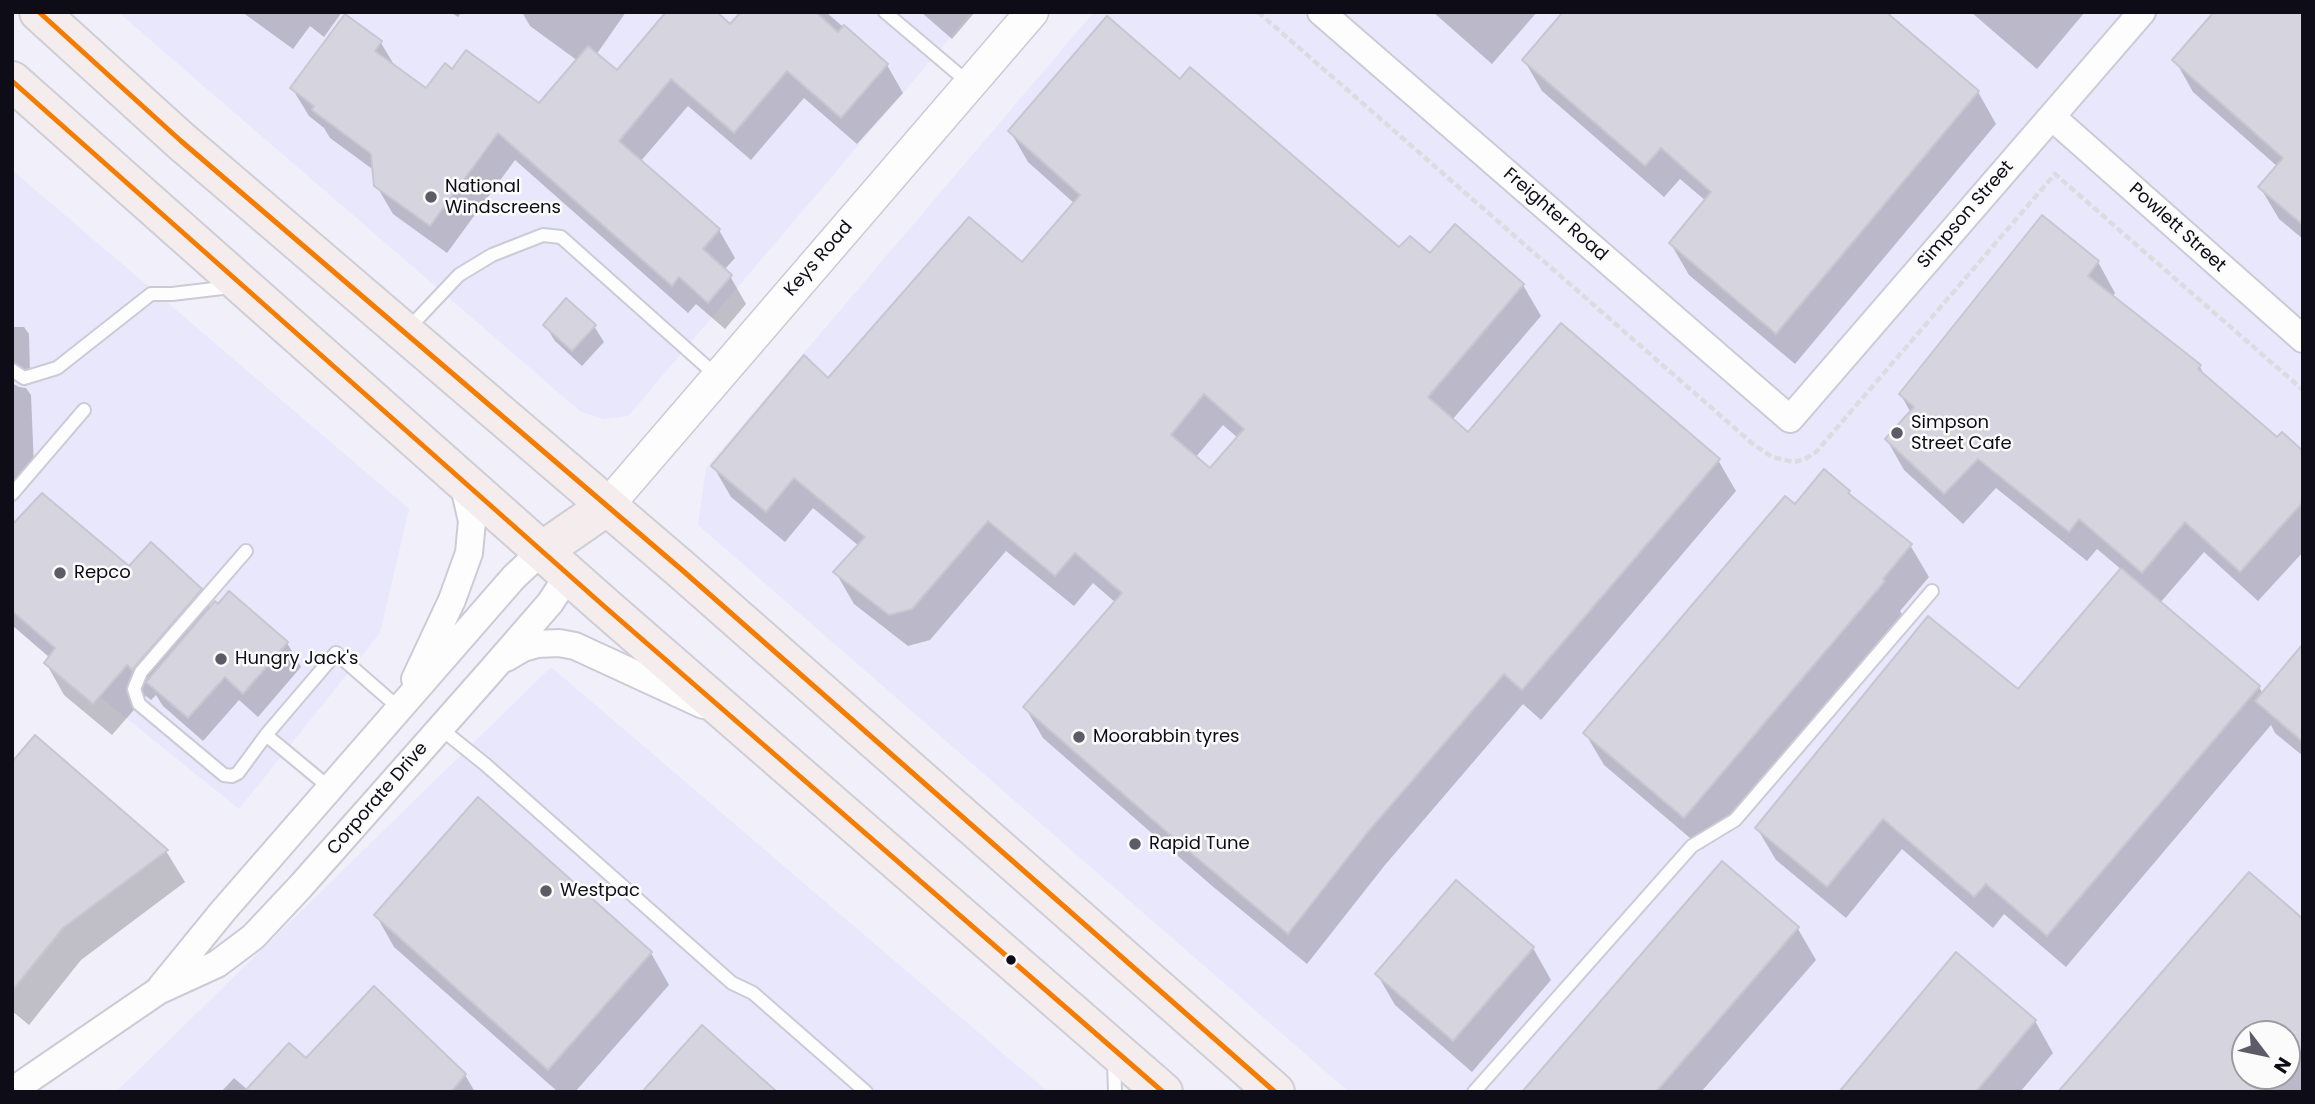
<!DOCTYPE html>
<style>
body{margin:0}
#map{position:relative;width:2315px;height:1104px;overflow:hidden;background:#f0effa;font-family:Poppins,sans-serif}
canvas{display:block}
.frame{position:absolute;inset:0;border:14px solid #0e0d17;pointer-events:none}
.north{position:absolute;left:2231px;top:1020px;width:70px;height:70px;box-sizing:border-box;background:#fbfbfb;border:2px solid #9c9ca0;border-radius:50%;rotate:122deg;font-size:19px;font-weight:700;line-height:28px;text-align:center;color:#0e0d17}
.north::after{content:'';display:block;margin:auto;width:24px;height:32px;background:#5d5c66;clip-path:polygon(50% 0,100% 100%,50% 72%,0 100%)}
</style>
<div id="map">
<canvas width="2315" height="1104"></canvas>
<div class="frame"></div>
<div class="north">N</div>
</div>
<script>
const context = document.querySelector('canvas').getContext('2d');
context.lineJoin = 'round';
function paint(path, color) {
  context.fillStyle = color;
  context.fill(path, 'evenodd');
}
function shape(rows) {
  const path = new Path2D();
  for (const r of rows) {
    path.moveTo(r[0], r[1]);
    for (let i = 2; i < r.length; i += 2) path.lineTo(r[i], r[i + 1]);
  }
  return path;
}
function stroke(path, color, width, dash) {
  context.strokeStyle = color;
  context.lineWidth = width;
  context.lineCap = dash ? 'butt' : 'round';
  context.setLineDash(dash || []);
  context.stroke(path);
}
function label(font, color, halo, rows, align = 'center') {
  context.font = font + ' Poppins,sans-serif';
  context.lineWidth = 5;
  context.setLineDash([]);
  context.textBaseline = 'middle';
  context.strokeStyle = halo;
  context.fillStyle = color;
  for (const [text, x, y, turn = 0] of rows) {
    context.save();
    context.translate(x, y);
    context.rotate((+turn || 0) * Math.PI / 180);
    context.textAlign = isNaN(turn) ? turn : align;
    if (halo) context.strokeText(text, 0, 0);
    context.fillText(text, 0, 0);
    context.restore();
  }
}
const built = shape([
 [118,12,972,12,628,416,604,419,581,412],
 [1094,12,2303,12,2303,1092,1349,1092,698,525,706,468],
 [2245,1034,2287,1034,2287,1076,2245,1076],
 [12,170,409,509,380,633,239,809,12,626],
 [551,667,1048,1092,116,1092]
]);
const shadow = shape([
 [242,12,342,12,324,37,310,26,293,49],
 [450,12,462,12,458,17],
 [522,12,626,12,596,55,617,72,731,26,743,12,826,12,887,65,903,93,857,144,804,98,751,160,688,106,640,162,719,230,735,258,724,270,730,276,746,304,725,329,696,304,688,313,515,160,447,253,393,214,376,185,375,171,330,138,324,128,309,116,292,88,346,17,381,43,396,68,426,91,453,71,539,106,578,61,530,26],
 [921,12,975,12,952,39],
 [1433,12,1537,12,1492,64],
 [1971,12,2085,12,2037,69],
 [2303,12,2303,239,2279,219,2260,187,2278,167,2193,92,2175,60],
 [1524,60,1978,92,1996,124,1795,364,1689,275,1671,244,1706,201,1680,179,1664,197,1542,91],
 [1180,82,1400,250,1430,256,1455,226,1523,285,1541,316,1452,420,1468,434,1718,460,1736,491,1541,720,1523,704,1385,865,1307,964,1211,885,1043,738,1025,707,1116,603,1093,583,1074,606,1006,551,930,640,908,646,854,604,836,573,859,546,813,508,785,542,731,497,713,466,828,381,1022,265,1075,204,1028,162,1010,131],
 [1223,425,1238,438,1210,471,1195,458],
 [2098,262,2115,293,2112,297,2200,367,2207,380,2277,440,2303,453,2303,552,2258,601,2204,552,2160,603,2259,687,2263,694,2303,647,2303,756,2275,733,2271,725,2066,967,2004,914,1993,928,1902,849,1846,918,1776,860,1757,828,2018,691,2122,570,2097,549,2087,561,1996,488,1963,524,1904,470,1887,440,1911,413,1901,395],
 [545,325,594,326,604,342,582,366,555,341],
 [12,327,24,327,29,334,30,374,12,371],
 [12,383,19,387,26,388,31,395,34,468,12,484],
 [1848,492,1852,499,1910,545,1929,577,1900,611,1902,614,1703,849,1604,765,1585,733,1795,506],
 [12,528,129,569,200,590,211,608,287,643,301,667,258,717,239,700,203,741,163,706,156,695,151,700,146,696,112,735,64,695,46,663,50,658,12,625],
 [12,765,166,851,185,882,81,960,29,1025,12,1011],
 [1456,882,1533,948,1551,980,1472,1072,1395,1005,1377,974],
 [376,915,651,953,669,985,575,1092,558,1092,394,947],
 [2303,921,2303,1092,2061,1092],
 [2245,1034,2287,1034,2287,1076,2245,1076],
 [1798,929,1816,960,1701,1092,1524,1092],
 [2035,1021,2053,1053,2020,1092,1841,1092],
 [306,1061,465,1075,475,1092,221,1092,234,1078,248,1090]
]);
const building = shape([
 [666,12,717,12,730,24,741,12,816,12,838,32,844,25,888,64,841,118,787,71,734,133,671,79,619,141,720,229,703,249,732,275,708,303,679,277,672,286,498,133,430,226,374,186,371,154,312,110,314,106,290,88,345,14,382,41,375,51,426,88,445,63,452,69,466,50,539,103,588,46,617,70,666,12],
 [1563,12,1886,12,1979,91,1776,334,1669,243,1711,192,1661,148,1645,166,1522,60,1563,12],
 [2214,12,2303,12,2303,225,2258,187,2283,158,2172,60,2214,12],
 [1107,16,1180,79,1190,67,1399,247,1410,236,1430,253,1455,224,1524,284,1428,397,1468,432,1561,323,1720,459,1522,690,1504,674,1367,833,1288,934,1191,853,1023,707,1122,593,1075,553,1055,576,988,521,912,609,889,615,833,572,865,537,794,478,766,512,711,466,804,355,828,378,969,217,1022,262,1080,195,1008,131,1107,16],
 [1204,394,1244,429,1210,468,1171,435,1204,394],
 [2042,215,2099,261,2088,276,2201,365,2198,369,2277,437,2282,432,2303,451,2303,502,2240,572,2185,522,2142,573,2079,519,2069,532,1978,459,1944,494,1885,439,1914,407,1899,394,2042,215],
 [566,298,596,325,572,351,543,325,566,298],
 [1824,469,1850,491,1848,493,1912,544,1883,579,1885,581,1684,818,1583,733,1785,496,1795,504,1824,469],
 [42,493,129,566,151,542,202,589,132,670,127,665,93,704,44,663,55,648,12,611,12,525,42,493],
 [2121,568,2260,686,2047,936,1986,884,1974,897,1883,819,1827,887,1755,828,1928,616,2018,689,2121,568],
 [229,591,288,642,243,694,225,677,188,718,146,682,215,601,218,604,229,591],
 [2303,644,2303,742,2255,701,2303,644],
 [35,735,168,850,63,928,12,991,12,762,35,735],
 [478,797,652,952,548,1070,374,915,478,797],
 [1722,861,1799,927,1656,1092,1522,1092,1722,861],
 [2249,872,2303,919,2303,1049,2287,1067,2287,1034,2245,1034,2245,1076,2279,1076,2265,1092,2058,1092,2249,872],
 [1456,880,1534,947,1453,1041,1375,974,1456,880],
 [1956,952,2036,1020,1976,1092,1839,1092,1956,952],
 [374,986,466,1074,451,1092,244,1092,289,1043,306,1058,374,986],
 [702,1025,777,1092,642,1092,702,1025]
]);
const path = shape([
 [1258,12,1753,444,1772,457,1794,462,1805,459,1816,452,2055,174,2303,390]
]);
const service = shape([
 [885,12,970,84],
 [407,330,459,275,492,255,543,235,561,237,718,377],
 [12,370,24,378,57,368,151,294,172,294,231,287],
 [12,494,84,410],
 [246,551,141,672,134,689,139,704,224,775,232,776,238,773,266,735],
 [440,728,486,765,732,983,753,993,866,1092],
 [330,788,266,735,336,653,400,709],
 [1114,1061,1115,1092],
 [1474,1092,1692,846,1735,820,1932,591]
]);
const minor = shape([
 [1321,12,1790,419,2142,12],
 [2052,117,2303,339],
 [506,658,523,648,537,644,559,643,575,646,703,705],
 [415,679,452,600,469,553,472,521,462,478],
 [161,987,223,911,514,577,542,551],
 [12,1091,158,991,217,964,253,937,300,887,490,672,550,603,569,574]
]);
const tertiary = shape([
 [607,506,1032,12]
]);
const trunk = shape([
 [39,12,181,141,682,570,1275,1092],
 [12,81,605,607,1163,1092],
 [542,551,607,506]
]);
const bus1 = shape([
 [39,12,181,141,682,570,1275,1092],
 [12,81,605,607,1163,1092]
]);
const markers = [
 [431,197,7,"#5d5c66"],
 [1897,433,7,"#5d5c66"],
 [60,573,7,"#5d5c66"],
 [221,659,7,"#5d5c66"],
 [1079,737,7,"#5d5c66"],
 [1135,844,7,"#5d5c66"],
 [546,891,7,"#5d5c66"],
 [1011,960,6,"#0e0d17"]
];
const poiNames = [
 ["National",445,187],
 ["Windscreens",445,208],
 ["Simpson",1911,423],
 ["Street Cafe",1911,444],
 ["Repco",74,573],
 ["Hungry Jack's",235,659],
 ["Moorabbin tyres",1093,737],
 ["Rapid Tune",1149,844],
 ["Westpac",560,891]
];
const streetNames = [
 ["Freighter Road",1555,215,41],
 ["Simpson Street",1966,215,-49],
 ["Powlett Street",2177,228,42],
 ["Keys Road",819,259,-49],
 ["Corporate Drive",378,799,-49]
];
paint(built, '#e9e7fc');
paint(shadow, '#0003');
paint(building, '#d6d5df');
stroke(building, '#c7c6d1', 2);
stroke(service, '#cccbd5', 16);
stroke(minor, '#cccbd5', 30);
stroke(tertiary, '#cccbd5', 35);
stroke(trunk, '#ceced4', 42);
stroke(path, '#dcdbdf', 4.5, [7, 3.5]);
stroke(service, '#fdfdfe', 12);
stroke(minor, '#fdfdfe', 26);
stroke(tertiary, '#fdfdfe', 32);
stroke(trunk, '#f5ecee', 38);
stroke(bus1, '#f37c01', 5);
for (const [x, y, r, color] of markers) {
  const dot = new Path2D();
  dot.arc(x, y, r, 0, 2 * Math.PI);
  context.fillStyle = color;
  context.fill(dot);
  stroke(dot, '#fbfbfb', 2.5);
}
label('18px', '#0e0d17', '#fbfbfb', poiNames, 'left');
label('18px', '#0e0d17', '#fbfbfb', streetNames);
</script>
